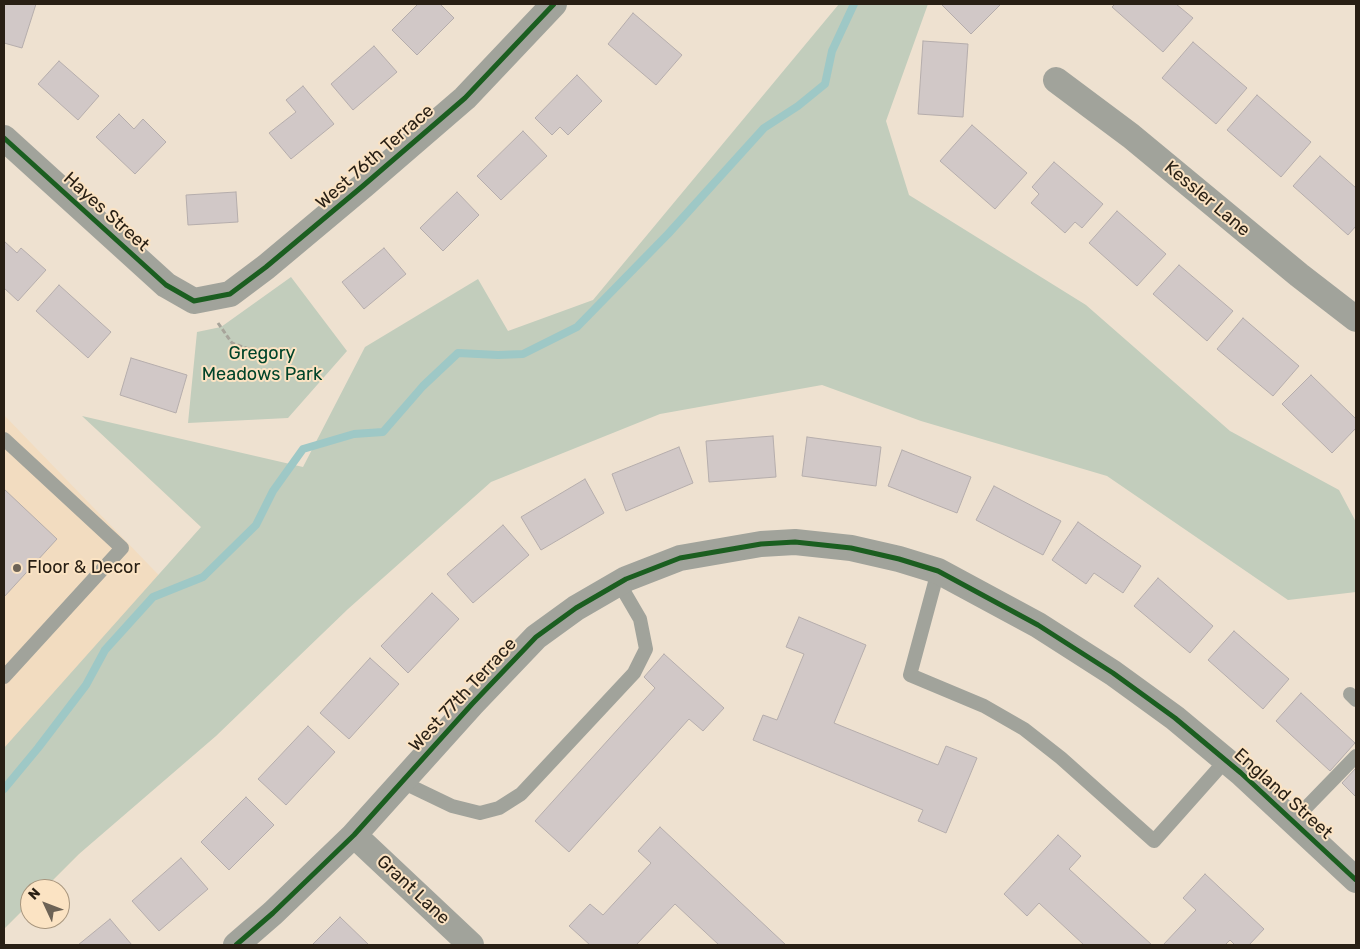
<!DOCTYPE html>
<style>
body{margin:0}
#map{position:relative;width:1360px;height:949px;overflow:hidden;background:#eee1d0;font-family:Rubik,sans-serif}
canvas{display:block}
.frame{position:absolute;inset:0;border:5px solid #281f14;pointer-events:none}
.north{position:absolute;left:20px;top:879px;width:50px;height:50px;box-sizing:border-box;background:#fbe3c3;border:1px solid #a7957d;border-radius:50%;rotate:313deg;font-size:14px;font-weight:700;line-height:20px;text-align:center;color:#281f14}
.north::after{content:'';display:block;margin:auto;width:18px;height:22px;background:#6d6356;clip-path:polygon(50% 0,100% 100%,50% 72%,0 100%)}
</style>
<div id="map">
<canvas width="1360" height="949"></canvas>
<div class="frame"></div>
<div class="north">N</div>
</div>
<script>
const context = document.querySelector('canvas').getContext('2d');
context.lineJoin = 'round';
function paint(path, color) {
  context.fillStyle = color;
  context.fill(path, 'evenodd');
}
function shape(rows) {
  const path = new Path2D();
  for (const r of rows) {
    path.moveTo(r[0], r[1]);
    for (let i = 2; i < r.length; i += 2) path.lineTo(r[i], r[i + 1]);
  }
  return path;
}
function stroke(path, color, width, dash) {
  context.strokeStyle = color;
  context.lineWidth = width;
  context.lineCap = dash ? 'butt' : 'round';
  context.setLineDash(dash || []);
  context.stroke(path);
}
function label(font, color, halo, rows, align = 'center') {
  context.font = font + ' Rubik,sans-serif';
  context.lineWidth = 4;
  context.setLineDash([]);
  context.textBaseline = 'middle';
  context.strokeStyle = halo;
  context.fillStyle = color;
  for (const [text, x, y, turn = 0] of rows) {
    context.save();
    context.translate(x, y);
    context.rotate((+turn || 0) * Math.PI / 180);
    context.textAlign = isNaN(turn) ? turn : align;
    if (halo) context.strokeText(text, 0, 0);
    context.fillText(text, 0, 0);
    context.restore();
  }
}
const built = shape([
 [4,415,265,685,79,854,44,889,30,889,30,903,4,929]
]);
const green = shape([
 [839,4,928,4,886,121,909,195,1086,305,1230,431,1339,490,1356,522,1356,592,1288,600,1107,476,921,421,822,385,660,414,491,482,348,609,216,736,79,854,44,889,30,889,30,903,4,929,4,748,201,527,82,416,303,467,365,347,478,279,508,331,593,300],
 [291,277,347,351,288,418,188,423,197,332,221,327]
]);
const stream = shape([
 [4,789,38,748,86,685,105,650,153,597,203,577,256,525,273,491,303,449,354,434,383,432,423,386,458,353,498,355,523,354,577,327,668,234,764,128,798,106,825,84,832,51,854,4]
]);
const building = shape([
 [4,4,36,4,22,48,4,43,4,4],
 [418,4,440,4,454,18,417,55,392,30,418,4],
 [941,4,1001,4,971,34,941,4],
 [1115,4,1176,4,1193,18,1163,52,1112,7,1115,4],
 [633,13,682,55,656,85,608,44,633,13],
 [923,41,968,44,963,117,918,114,923,41],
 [1193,42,1247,88,1216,124,1162,78,1193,42],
 [374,46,397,72,353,110,331,84,374,46],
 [59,61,99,96,78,120,38,84,59,61],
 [577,75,602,101,568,135,560,127,552,135,535,118,577,75],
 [303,86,334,124,291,159,269,133,296,112,286,100,303,86],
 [1257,95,1311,142,1281,177,1227,130,1257,95],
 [119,114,134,129,143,119,166,142,135,174,96,137,119,114],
 [972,125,1027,173,995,209,940,161,972,125],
 [523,131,547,156,501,200,477,176,523,131],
 [1320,156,1356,188,1356,226,1348,235,1293,186,1320,156],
 [1054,162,1103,204,1082,228,1075,222,1065,233,1031,203,1039,194,1032,187,1054,162],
 [236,192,238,222,188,225,186,195,236,192],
 [457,192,479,215,443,251,420,228,457,192],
 [1117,211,1166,254,1137,286,1089,243,1117,211],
 [4,241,17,253,21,248,46,270,18,301,4,288,4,241],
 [384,248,406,274,364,309,342,282,384,248],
 [1179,265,1233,311,1207,341,1153,294,1179,265],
 [59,285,111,332,88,358,36,311,59,285],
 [1243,318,1299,366,1273,396,1217,349,1243,318],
 [131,358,187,375,176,413,120,395,131,358],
 [1311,375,1356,419,1356,428,1332,453,1282,404,1311,375],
 [773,436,776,477,709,482,706,441,773,436],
 [807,437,881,447,876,486,802,476,807,437],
 [679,447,693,483,626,511,612,474,679,447],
 [902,450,971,477,957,513,888,486,902,450],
 [585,479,604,513,541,550,521,517,585,479],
 [994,486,1061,521,1043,555,976,520,994,486],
 [4,489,57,539,4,597,4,489],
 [1078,522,1141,566,1123,593,1094,573,1086,584,1052,560,1078,522],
 [503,525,529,555,473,603,447,574,503,525],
 [1158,578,1213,626,1190,653,1134,606,1158,578],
 [432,593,459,619,408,673,381,646,432,593],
 [799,617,866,645,834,723,938,765,946,746,977,758,946,833,918,821,923,810,753,740,763,715,777,720,804,654,786,647,799,617],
 [1234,631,1289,679,1263,709,1208,660,1234,631],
 [664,654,724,708,703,731,689,719,569,852,535,821,655,688,644,677,664,654],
 [370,658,399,684,349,739,320,713,370,658],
 [1301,693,1355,743,1330,771,1276,721,1301,693],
 [308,726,335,752,286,805,258,779,308,726],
 [1356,768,1356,797,1342,783,1356,768],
 [246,797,274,825,229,870,201,842,246,797],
 [660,827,786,945,719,945,675,904,636,945,590,945,569,926,590,904,603,915,651,863,638,851,660,827],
 [1058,835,1081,856,1069,869,1152,945,1084,945,1039,903,1027,916,1004,894,1058,835],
 [181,858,208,889,159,931,132,901,181,858],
 [1205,874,1264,929,1249,945,1235,945,1230,940,1225,945,1163,945,1196,910,1183,898,1205,874],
 [340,917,369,945,312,945,340,917],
 [110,919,132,945,78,945,110,919]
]);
const path = shape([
 [218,323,232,343,260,353]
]);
const service = shape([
 [4,439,122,548,4,677],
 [938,571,910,675,984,706,1024,729,1061,758,1154,841,1226,760],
 [1350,694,1356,700],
 [402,782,452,806,480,813,499,808,521,794,634,673,646,649,640,619,619,583],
 [1293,821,1356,756]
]);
const minor = shape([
 [1056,80,1131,136,1299,275,1356,319],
 [4,138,166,285,194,301,230,294,266,267,364,185,465,98,554,4],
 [354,835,471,945],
 [236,945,273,913,354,835,472,704,536,637,576,608,626,579,680,558,761,544,795,542,851,548,899,559,938,571,1038,625,1113,673,1175,718,1241,773,1356,880]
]);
const cycleway = shape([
 [4,138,166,285,194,301,230,294,266,267,364,185,465,98,554,4],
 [236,945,273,913,354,835,472,704,536,637,576,608,626,579,680,558,761,544,795,542,851,548,899,559,938,571,1038,625,1113,673,1175,718,1241,773,1356,880]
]);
const markers = [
 [17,568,5,"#6d6356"]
];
const streetNames = [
 ["West 76th Terrace",375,157,-41],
 ["Kessler Lane",1207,199,40],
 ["Hayes Street",106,212,42],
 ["West 77th Terrace",463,695,-47],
 ["England Street",1283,794,42],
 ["Grant Lane",413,890,43]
];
const parkNames = [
 ["Gregory",262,354],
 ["Meadows Park",262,375]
];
const poiNames = [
 ["Floor & Decor",27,568]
];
paint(built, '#f2dcc0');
paint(green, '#c2cdbc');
stroke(stream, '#9ec8c6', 8);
paint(building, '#d1c8c7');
stroke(building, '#b5adac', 1);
stroke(path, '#a7a49a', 3, [5, 2.5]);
stroke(service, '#a1a39b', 14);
stroke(minor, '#a1a39b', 26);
stroke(cycleway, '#1b5e20', 5);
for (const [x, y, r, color] of markers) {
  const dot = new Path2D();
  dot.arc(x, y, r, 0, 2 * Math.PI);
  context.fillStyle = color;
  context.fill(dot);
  stroke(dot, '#fbe3c3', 2);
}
label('18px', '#281f14', '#fbe3c3', streetNames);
label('18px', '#00442a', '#fbe3c3', parkNames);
label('18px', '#281f14', '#fbe3c3', poiNames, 'left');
</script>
